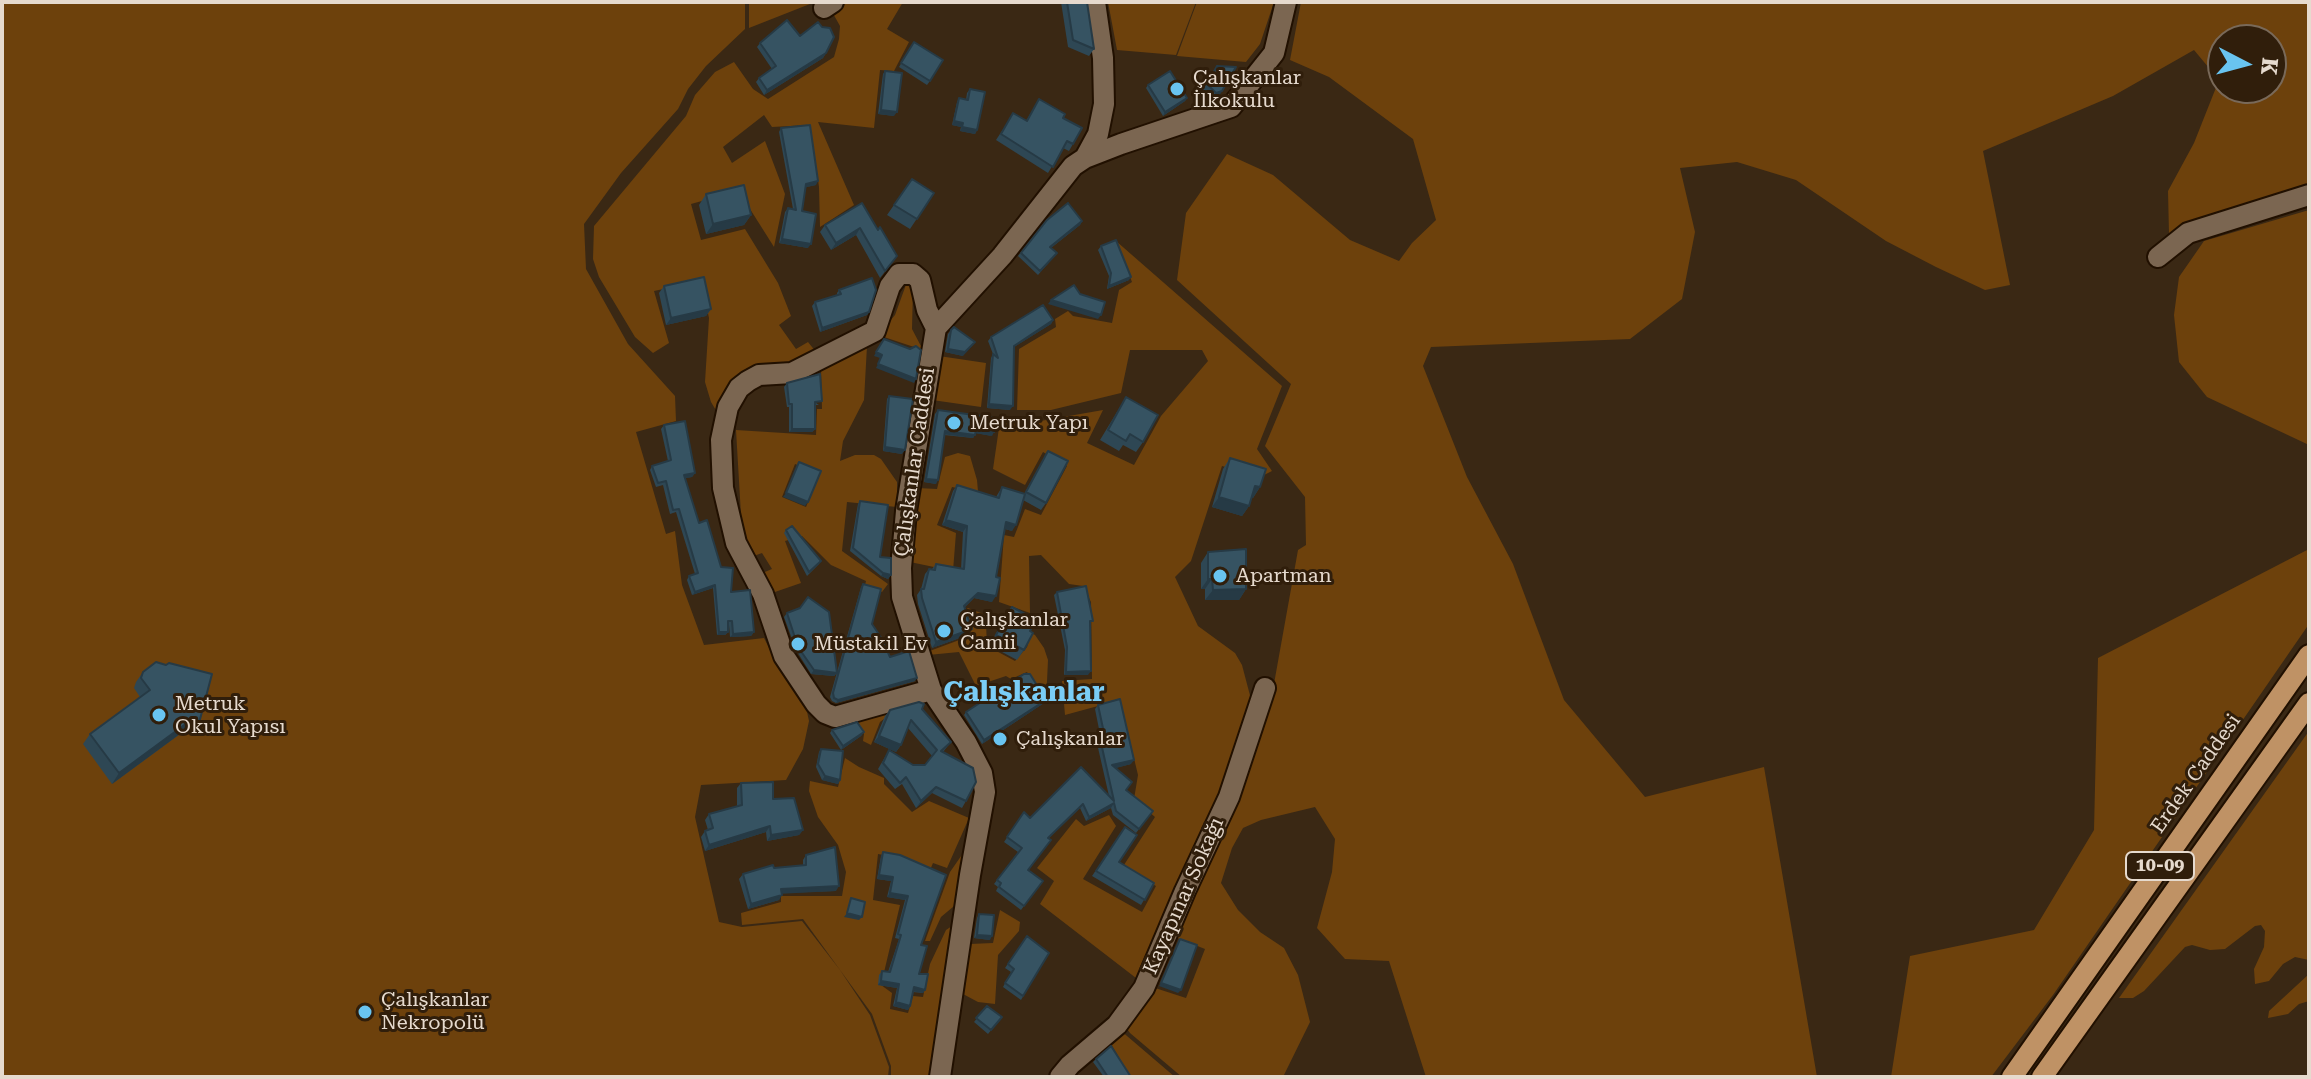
<!DOCTYPE html>
<meta charset="utf-8">
<style>
body{margin:0}
#map{position:relative;width:2311px;height:1079px;overflow:hidden;background:#3a2814;font-family:"Roboto Serif",serif}
canvas{display:block}
.frame{position:absolute;inset:0;border:4px solid #e6dace;pointer-events:none}
.north{position:absolute;left:2207px;top:24px;width:80px;height:80px;box-sizing:border-box;background:#301e0b;border:2px solid #796959;border-radius:50%;rotate:96deg;font-size:22px;font-weight:700;line-height:32px;text-align:center;color:#e6dace}
.north::after{content:'';display:block;margin:auto;width:28px;height:36px;background:#69c4f0;clip-path:polygon(50% 0,100% 100%,50% 72%,0 100%)}
</style>
<div id="map">
<canvas width="2311" height="1079"></canvas>
<div class="frame"></div>
<div class="north">K</div>
</div>
<script>
const context = document.querySelector('canvas').getContext('2d');
context.lineJoin = 'round';
function paint(path, color) {
  context.fillStyle = color;
  context.fill(path, 'evenodd');
}
function shape(rows) {
  const path = new Path2D();
  for (const r of rows) {
    path.moveTo(r[0], r[1]);
    for (let i = 2; i < r.length; i += 2) path.lineTo(r[i], r[i + 1]);
  }
  return path;
}
function stroke(path, color, width, dash) {
  context.strokeStyle = color;
  context.lineWidth = width;
  context.lineCap = dash ? 'butt' : 'round';
  context.setLineDash(dash || []);
  context.stroke(path);
}
function label(font, color, halo, rows, align = 'center') {
  context.font = font + ' "Roboto Serif",serif';
  context.lineWidth = 6;
  context.setLineDash([]);
  context.textBaseline = 'middle';
  context.strokeStyle = halo;
  context.fillStyle = color;
  for (const [text, x, y, turn = 0] of rows) {
    context.save();
    context.translate(x, y);
    context.rotate((+turn || 0) * Math.PI / 180);
    context.textAlign = isNaN(turn) ? turn : align;
    if (halo) context.strokeText(text, 0, 0);
    context.fillText(text, 0, 0);
    context.restore();
  }
}
const green = shape([
 [2,2,745,2,745,29,706,66,688,89,678,109,621,173,584,224,586,269,628,344,675,396,676,421,636,432,666,534,675,531,682,585,704,645,764,638,778,666,806,707,809,721,803,749,786,780,701,785,695,817,719,922,742,927,802,921,840,970,870,1015,889,1067,888,1077,2,1077],
 [749,2,815,2,749,28],
 [842,2,903,2,887,29,909,42,894,71,880,70,874,128,818,122,854,205,820,227,819,187,810,125,772,127,764,115,723,147,732,163,765,141,785,194,774,247,750,209,743,210,738,191,691,204,701,240,745,229,778,283,791,316,779,325,796,349,808,342,816,352,780,368,717,412,711,402,705,382,709,318,701,281,654,291,669,343,653,353,635,337,599,277,593,259,594,226,686,116,695,95,715,72,734,62,753,89,768,99,834,57,839,39,840,26,831,10],
 [1108,2,1196,2,1176,55,1117,50],
 [1197,2,1274,2,1260,44,1246,62,1177,56],
 [1301,2,2309,2,2309,187,2169,234,2168,191,2194,143,2219,80,2194,50,2113,96,1983,151,2010,285,1985,290,1936,267,1886,241,1796,180,1737,162,1680,168,1695,232,1682,299,1630,339,1431,347,1423,366,1467,477,1513,564,1564,700,1645,797,1764,767,1817,1077,1426,1077,1389,961,1345,959,1317,928,1332,872,1335,839,1315,807,1261,820,1243,828,1232,848,1221,883,1238,910,1260,932,1284,948,1298,975,1310,1022,1283,1077,1182,1077,1130,1033,1122,1022,1152,987,1186,998,1205,949,1175,937,1236,799,1270,706,1298,550,1306,545,1305,497,1265,446,1291,384,1177,280,1186,213,1227,154,1273,175,1350,240,1399,261,1412,243,1436,220,1413,139,1329,77,1290,60],
 [2223,40,2271,40,2271,88,2223,88],
 [2309,210,2309,445,2207,397,2179,362,2174,315,2179,277,2204,241],
 [1116,241,1282,386,1257,449,1272,471,1260,477,1222,466,1191,561,1175,577,1198,626,1235,653,1242,665,1252,703,1223,795,1136,978,1040,904,1054,881,1037,868,1076,819,1084,826,1109,815,1116,826,1083,879,1142,912,1156,886,1122,868,1155,817,1134,799,1138,775,1120,700,1065,715,1062,681,1092,679,1091,602,1083,586,1069,584,1041,555,1029,556,1030,613,999,602,1004,535,1014,537,1025,509,1041,515,1067,466,1043,452,1025,485,993,469,1000,421,1029,423,1103,410,1087,443,1134,465,1161,416,1208,361,1202,350,1130,350,1121,393,1051,410,1017,410,1019,349,1056,327,1055,319,1068,311,1073,316,1112,323,1119,290,1132,282],
 [907,282,911,282,913,288,912,329,923,350,878,335,895,315],
 [867,346,864,400,843,441,840,461,855,455,874,455,881,459,897,482,897,507,847,502,842,551,888,584,882,592,865,585,866,581,831,565,802,536,785,541,801,583,772,593,760,574,772,569,762,553,751,557,742,532,736,430,816,435,817,409,822,409,821,368],
 [795,464,820,474,806,507,782,497],
 [939,356,986,363,981,407,932,400],
 [958,453,970,456,977,480,980,514,968,511,971,491,952,487,937,525,956,533,953,571,910,562,917,488,937,489,945,457],
 [2309,549,2309,624,2053,995,1991,1077,1891,1077,1910,956,2034,930,2094,830,2098,658],
 [968,608,989,616,986,624,987,646,1015,661,1027,647,1031,633,1035,635,1044,648,1048,660,1046,703,1027,672,1011,679,1006,676,976,686,959,652,928,655,927,652,970,636,963,612],
 [892,704,888,716,880,722,871,745,863,741,864,734,855,716],
 [2309,731,2309,960,2295,957,2283,964,2269,981,2255,984,2254,969,2264,947,2265,931,2261,925,2255,926,2225,949,2210,950,2192,945,2185,947,2144,991,2133,998,2119,998],
 [845,758,859,767,884,778,884,784,912,812,929,801,969,818,947,868,933,863,930,870,899,858,878,854,873,900,900,905,881,985,892,993,890,1009,908,1013,913,996,923,997,930,964,946,930,952,926,930,1077,891,1077,891,1066,872,1014,803,919,742,925,741,913,781,902,781,896,842,896,846,872,838,845,818,817,809,791,810,781,838,787],
 [966,849,960,901,941,917,930,941,925,941,950,872],
 [1000,910,1020,922,1019,931,998,955,995,1004,978,1002,963,994,970,944,993,943],
 [2309,974,2309,1001,2299,1004,2288,1014,2268,1018,2269,1011],
 [1120,1030,1175,1077,1130,1077,1110,1042]
]);
const minor = shape([
 [824,8,833,2],
 [1085,158,1098,134,1104,104,1103,58,1095,2],
 [2158,257,2188,233,2309,195],
 [931,690,835,717,825,713,816,704,784,656,763,594,736,543,723,488,721,440,728,407,739,388,748,381,759,375,792,373,875,331,890,286,899,274,913,274,920,280,927,310,936,328],
 [940,1077,970,875,985,792,982,773,966,742,931,690,902,597,901,568,906,511,936,328,1002,256,1073,166,1085,158,1121,144,1231,107,1274,53,1286,2],
 [1060,1077,1070,1065,1117,1025,1144,988,1185,891,1229,797,1265,688]
]);
const major = shape([
 [2012,1077,2309,655],
 [2042,1077,2309,703]
]);
const wall = shape([
 [1061,2,1087,2,1094,49,1089,56,1068,47],
 [800,36,826,53,823,58,764,95,756,82,759,78,772,69,757,47,760,43],
 [914,42,930,81,927,85,899,67],
 [1217,66,1218,98,1211,100,1202,91],
 [885,71,894,116,878,114,883,74],
 [1148,85,1187,98,1185,101,1163,116,1146,88],
 [970,89,977,130,975,134,960,131,961,127,952,125,957,102,959,98,966,100,967,93],
 [1039,99,1063,118,1073,144,1069,151,1063,148,1048,173,996,140,1009,120,1026,121],
 [781,128,816,185,806,187,802,211,808,248,779,243,785,212,788,208,793,209,779,132],
 [912,179,934,193,910,229,887,215],
 [706,194,751,215,744,225,706,234,699,205],
 [1047,220,1082,221,1080,225,1051,248,1057,253,1038,275,1018,256],
 [825,225,878,230,897,256,880,278,856,235,831,250,820,232],
 [1101,246,1129,280,1107,289,1109,276,1098,250],
 [664,286,711,309,706,316,666,325,659,293],
 [839,290,869,312,867,315,820,332,812,306,815,302,837,295,837,293],
 [1053,320,1051,324,1014,347,1010,410,987,408,991,358,993,354,988,341,991,337],
 [954,327,963,356,945,352,948,334],
 [787,383,819,405,815,405,815,429,812,432,789,432,789,407,787,407,784,387],
 [889,396,902,454,883,451,887,399],
 [1126,397,1143,442,1136,452,1123,445,1119,451,1100,440],
 [938,410,992,436,976,433,973,438,944,435,936,484,924,482,935,414],
 [664,425,695,473,692,477,685,478,699,523,721,567,731,592,754,632,751,636,730,637,729,625,728,625,728,632,725,635,717,635,713,588,692,595,687,580,689,576,695,574,676,512,670,514,663,485,656,487,650,470,652,466,668,461,661,429],
 [1048,451,1046,503,1041,510,1023,500,1012,531,1005,529,992,602,974,598,964,608,968,635,932,648,918,604,917,595,921,589,925,574,929,569,932,569,936,564,961,569,963,532,942,525,953,491,957,485,996,497,1002,487,1024,494],
 [1230,458,1260,487,1253,498,1252,497,1249,506,1242,516,1212,507,1223,469],
 [860,501,880,557,891,575,888,579,881,576,850,551,858,504],
 [786,530,819,564,807,576,784,533],
 [1208,552,1246,589,1239,600,1205,600,1205,589,1201,589,1201,563],
 [863,584,872,624,890,657,915,681,836,703,832,701,830,697,861,587],
 [1057,592,1090,624,1088,675,1064,675,1065,650,1054,595],
 [1012,607,1030,631,1024,650,1017,660,989,645],
 [800,608,837,673,834,676,811,674,796,650,784,617,787,613],
 [143,672,192,733,184,731,112,784,83,744,90,734,140,697,134,688,136,682],
 [1046,700,1044,703,982,744,964,715,966,712],
 [1098,705,1131,764,1115,768,1126,790,1153,811,1136,833,1113,815,1111,808,1086,821,1080,808,1049,838,1029,870,1043,881,1021,910,996,891,998,887,994,884,1018,852,1004,842,1024,812,1030,818,1109,796,1096,739,1100,734,1095,709],
 [922,709,951,742,943,752,966,801,962,808,932,793,916,808,902,784,895,789,878,769,889,750,913,765,925,765,932,756,908,728,901,745,896,752,874,742,885,716,890,710],
 [832,730,864,732,861,736,841,750,830,733],
 [821,749,840,780,838,784,822,780,816,767,819,752],
 [741,783,803,830,799,835,767,841,766,832,705,851,701,837,705,831,708,830,705,820,709,814,737,806,737,788],
 [1125,827,1119,862,1154,883,1141,905,1092,876],
 [883,852,900,855,921,945,919,974,925,990,923,993,913,992,910,1006,908,1010,893,1006,897,988,878,985,879,975,882,971,888,972,899,939,895,938,905,900,887,897,891,881,877,879,881,856],
 [806,855,836,891,782,893,779,900,748,909,739,879,743,874,803,865,803,860],
 [979,914,990,940,974,938,977,918],
 [1027,936,1049,953,1021,1000,1003,987,1011,972,1005,968],
 [987,1006,1002,1017,988,1034,974,1022],
 [1096,1059,1131,1077,1104,1077,1093,1062]
]);
const shadedWall = shape([
 [826,53,823,58,764,95,767,90],
 [1222,91,1218,98,1211,100,1216,93],
 [1187,98,1185,101,1163,116,1165,112],
 [881,110,897,112,894,116,878,114],
 [954,121,963,123,961,127,952,125],
 [962,127,977,130,975,134,960,131],
 [818,181,816,185,803,188,806,184],
 [751,215,744,225,706,234,713,224],
 [1082,221,1080,225,1048,250,1050,247],
 [860,228,856,235,831,250,836,243],
 [782,239,811,244,808,248,779,243],
 [1131,277,1129,280,1107,289,1109,286],
 [1051,300,1101,315,1098,319,1048,304],
 [711,309,706,316,666,325,671,318],
 [869,312,867,315,820,332,822,328],
 [1053,320,1051,324,1011,349,1014,346],
 [973,345,963,356,945,352,948,349],
 [876,352,882,355,880,358,874,356],
 [878,364,916,379,914,383,876,368],
 [989,404,1013,406,1010,410,987,408],
 [792,429,815,429,812,432,789,432],
 [976,430,994,432,992,436,974,433],
 [945,431,975,435,973,438,942,434],
 [885,447,905,450,902,454,883,451],
 [695,473,692,477,682,479,684,475],
 [926,479,938,480,936,484,924,482],
 [1255,486,1260,487,1253,498,1248,496],
 [786,493,808,502,805,506,783,497],
 [1219,497,1249,506,1242,516,1212,507],
 [946,520,967,526,963,532,942,525],
 [1006,522,1016,525,1012,531,1002,528],
 [883,573,891,575,888,579,881,576],
 [1208,579,1212,579,1205,589,1201,589],
 [715,585,713,588,692,595,695,592],
 [1246,589,1239,600,1205,600,1213,590],
 [978,593,996,596,992,602,974,598,960,612,964,606],
 [972,629,968,635,932,648,936,642],
 [719,632,728,632,725,635,717,635],
 [754,632,751,636,730,637,733,634],
 [814,670,837,673,834,676,811,674],
 [1091,671,1088,675,1064,675,1066,672],
 [917,678,915,681,836,703,838,700],
 [1046,700,1044,703,982,744,984,740],
 [191,720,199,723,192,733,184,731,112,784,119,773],
 [864,732,861,736,841,750,843,746],
 [879,736,901,745,896,752,874,742],
 [1134,760,1131,764,1109,770,1112,765],
 [825,776,840,780,838,784,822,780],
 [936,787,932,793,916,808,921,801],
 [1114,803,1111,808,1086,821,1089,817],
 [770,826,766,832,705,851,709,845],
 [803,830,799,835,767,841,771,835],
 [879,875,893,877,891,881,877,879],
 [839,886,836,891,777,894,781,889],
 [890,893,908,896,905,900,887,897],
 [782,895,779,900,748,909,751,904],
 [847,913,862,917,859,920,844,917],
 [977,935,992,936,990,940,974,938],
 [881,981,899,984,897,988,878,985],
 [1161,983,1181,990,1178,993,1159,986],
 [914,987,925,990,923,993,911,991],
 [896,1002,910,1006,908,1010,893,1006]
]);
const building = shape([
 [1067,2,1087,2,1094,49,1073,40,1067,2],
 [787,20,800,36,818,22,822,27,830,28,834,37,826,53,767,90,759,78,776,66,760,43,787,20],
 [914,42,943,60,930,81,901,63,914,42],
 [1217,66,1236,67,1222,91,1216,93,1207,84,1217,66],
 [885,71,902,73,897,112,881,110,885,71],
 [1170,71,1187,98,1165,112,1148,85,1170,71],
 [970,89,985,92,977,130,962,127,963,123,954,121,959,98,968,100,970,89],
 [1039,99,1065,114,1063,118,1082,128,1073,144,1067,141,1053,167,1001,134,1013,113,1027,121,1039,99],
 [810,125,818,181,806,184,802,211,816,214,811,244,782,239,788,208,796,210,781,128,810,125],
 [912,179,934,193,917,219,894,205,912,179],
 [744,185,751,215,713,224,706,194,744,185],
 [862,203,878,230,880,227,897,256,885,271,860,228,836,243,825,225,862,203],
 [1068,203,1082,221,1050,247,1057,253,1040,271,1021,253,1047,220,1068,203],
 [1116,240,1131,277,1109,286,1111,273,1101,246,1116,240],
 [704,277,711,309,671,318,664,286,704,277],
 [872,278,876,290,869,312,822,328,815,302,841,294,839,290,872,278],
 [1074,285,1080,294,1105,302,1101,315,1051,300,1074,285],
 [1043,305,1053,320,1014,346,1013,406,989,404,993,354,998,358,991,337,1043,305],
 [954,327,975,342,965,352,948,349,951,330,954,327],
 [884,339,910,349,916,346,921,350,916,379,878,364,882,355,876,352,884,339],
 [820,374,822,401,815,402,815,429,792,429,792,404,789,404,787,383,820,374],
 [889,396,913,399,905,450,885,447,889,396],
 [1126,397,1158,415,1143,442,1130,434,1126,441,1108,430,1126,397],
 [938,410,996,418,994,432,976,430,975,435,945,431,938,480,926,479,938,410],
 [685,421,695,473,684,475,699,523,707,520,721,567,733,568,731,592,750,590,754,632,733,634,732,621,728,621,728,632,719,632,715,585,695,592,689,576,698,573,679,509,673,510,666,481,658,483,652,466,671,460,664,425,685,421],
 [1048,451,1068,461,1046,503,1026,492,1048,451],
 [1230,458,1266,469,1260,487,1255,486,1249,506,1219,497,1230,458],
 [799,462,821,471,808,502,786,493,799,462],
 [957,485,999,498,1002,487,1025,494,1016,525,1006,522,996,577,1000,578,996,596,978,593,964,606,972,629,936,642,922,598,921,589,924,589,929,569,935,570,936,564,964,569,967,526,946,520,957,485],
 [860,501,888,505,880,557,891,558,891,575,883,573,853,548,860,501],
 [792,526,821,561,809,572,786,530,792,526],
 [1246,549,1246,589,1213,590,1212,579,1208,579,1208,552,1246,549],
 [863,584,881,589,872,624,882,639,890,657,909,651,917,678,838,700,834,698,833,693,863,584],
 [1086,586,1093,621,1090,621,1091,671,1066,672,1067,647,1057,592,1086,586],
 [808,597,829,612,837,673,814,670,798,647,787,613,800,608,808,597],
 [1012,607,1036,620,1030,631,1033,633,1024,650,996,635,1012,607],
 [156,662,166,665,169,663,212,674,199,723,191,720,119,773,90,734,150,690,141,678,143,672,156,662],
 [1024,674,1030,674,1046,700,984,740,966,712,1024,674],
 [1120,699,1134,760,1112,765,1132,782,1126,790,1153,811,1139,829,1116,811,1114,803,1089,817,1083,804,1048,838,1051,840,1028,870,1043,881,1024,906,999,887,1001,883,997,880,1022,848,1007,837,1024,812,1030,818,1081,767,1114,801,1099,734,1104,733,1098,705,1120,699],
 [919,702,924,704,922,709,951,742,941,751,973,768,976,782,966,801,936,787,921,801,906,777,900,783,883,763,889,750,913,765,925,765,937,750,911,720,901,745,879,736,890,710,919,702],
 [857,722,864,732,843,746,832,730,857,722],
 [821,749,843,751,840,780,825,776,818,764,821,749],
 [773,782,773,799,794,798,803,830,771,835,770,826,709,845,705,831,713,828,709,814,742,805,741,783,773,782],
 [1125,827,1137,835,1119,862,1154,883,1145,900,1096,871,1125,827],
 [835,847,839,886,781,889,782,895,751,904,743,874,773,865,774,868,806,865,806,855,835,847],
 [883,852,900,855,946,875,921,945,927,946,919,974,928,974,925,990,914,987,910,1006,896,1002,899,984,881,981,882,971,890,972,901,935,898,934,908,896,890,893,893,877,879,875,883,852],
 [851,898,865,902,862,917,847,913,851,898],
 [979,914,994,915,992,936,977,935,979,914],
 [1027,936,1049,953,1023,996,1005,983,1014,969,1008,964,1027,936],
 [1180,939,1197,945,1181,990,1161,983,1180,939],
 [987,1006,1002,1017,991,1030,976,1018,987,1006],
 [1111,1046,1131,1077,1108,1077,1096,1059,1111,1046]
]);
const markers = [
 [1177,89,8,"#69c4f0"],
 [954,423,8,"#69c4f0"],
 [1220,576,8,"#69c4f0"],
 [944,631,8,"#69c4f0"],
 [798,644,8,"#69c4f0"],
 [159,715,8,"#69c4f0"],
 [1000,739,8,"#69c4f0"],
 [365,1012,8,"#69c4f0"]
];
const shields = [
 [2160,866,68]
];
const shieldNames = [
 ["10-09",2160,866]
];
const poiNames = [
 ["Çalışkanlar",1193,78],
 ["İlkokulu",1193,101],
 ["Metruk Yapı",970,423],
 ["Apartman",1236,576],
 ["Çalışkanlar",960,620],
 ["Camii",960,643],
 ["Müstakil Ev",814,644],
 ["Metruk",175,704],
 ["Okul Yapısı",175,727],
 ["Çalışkanlar",1016,739],
 ["Çalışkanlar",381,1000],
 ["Nekropolü",381,1023]
];
const streetNames = [
 ["Çalışkanlar Caddesi",915,462,-82],
 ["Erdek Caddesi",2196,774,-55],
 ["Kayapınar Sokağı",1184,896,-66]
];
const districtNames = [
 ["Çalışkanlar",1024,693]
];
paint(green, '#6d410c');
stroke(minor, '#211000', 24);
stroke(major, '#211000', 24);
stroke(minor, '#7b6651', 20);
stroke(major, '#bf9265', 20);
paint(wall, '#2e4754');
paint(shadedWall, '#263a45');
paint(building, '#365362');
stroke(building, '#263a45', 2);
for (const [x, y, r, color] of markers) {
  const dot = new Path2D();
  dot.arc(x, y, r, 0, 2 * Math.PI);
  context.fillStyle = color;
  context.fill(dot);
  stroke(dot, '#301e0b', 3);
}
for (const [x, y, w] of shields) {
  const box = new Path2D();
  box.roundRect(x - w / 2, y - 14, w, 28, 6);
  context.fillStyle = '#301e0b';
  context.fill(box);
  stroke(box, '#e6dace', 2);
}
label('bold 18px', '#e6dace', null, shieldNames);
label('20px', '#e6dace', '#301e0b', poiNames, 'left');
label('20px', '#e6dace', '#301e0b', streetNames);
label('bold 28px', '#7acdf6', '#301e0b', districtNames);
</script>
